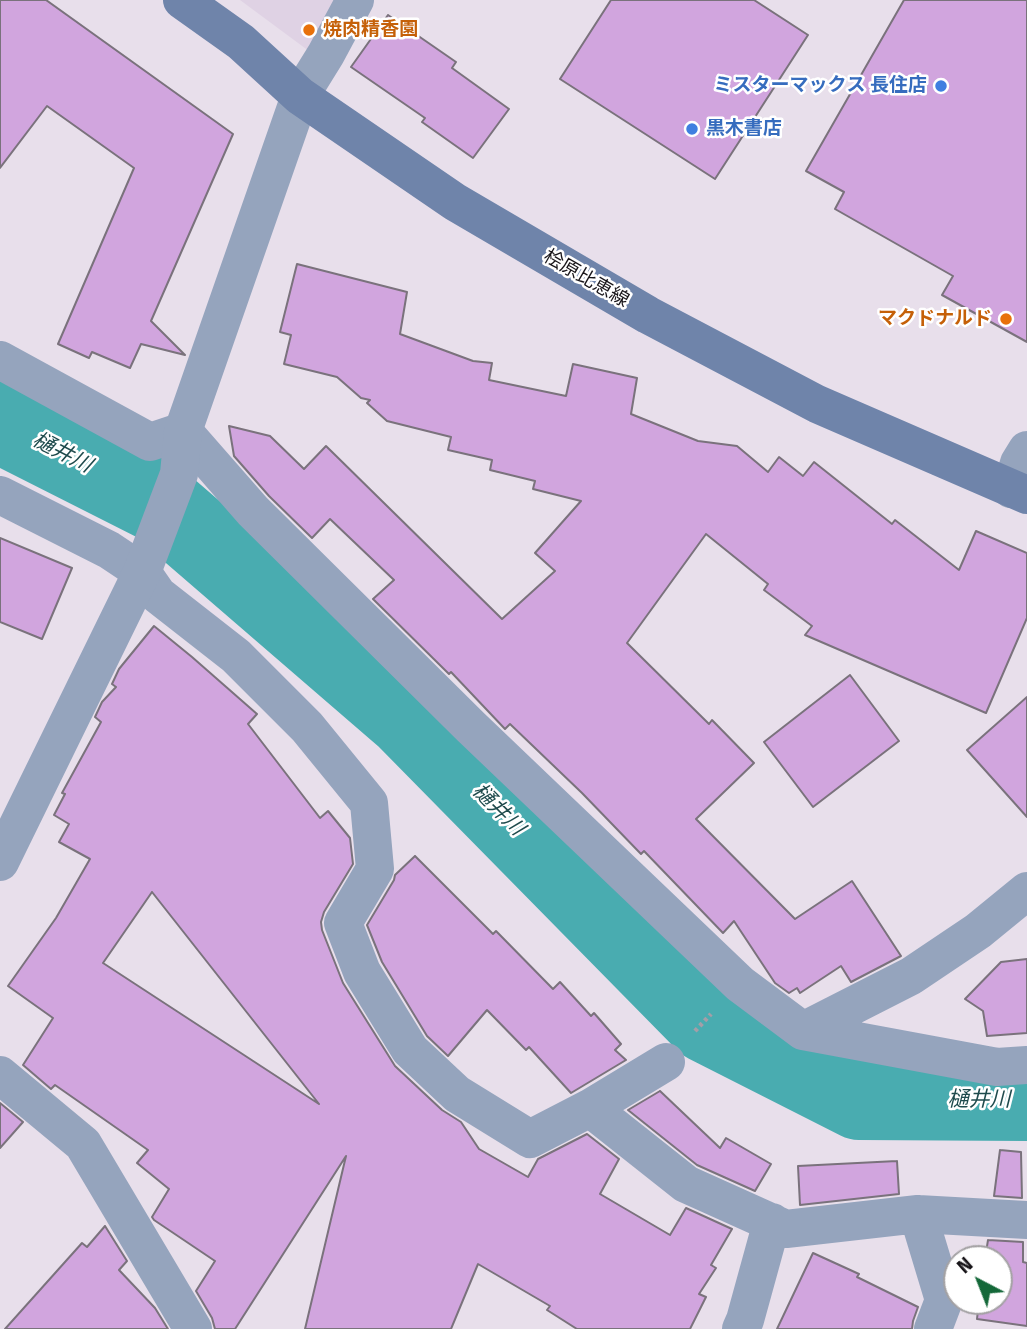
<!DOCTYPE html>
<meta charset="utf-8">
<style>
body{margin:0}
#map{position:relative;width:1027px;height:1329px;overflow:hidden;background:#e8dfeb;font-family:"Fira Sans",sans-serif}
canvas{display:block}
.north{position:absolute;left:943px;top:1245px;width:70px;height:70px;box-sizing:border-box;background:#fff;border:2px solid #a3a1a3;border-radius:50%;rotate:318deg;font-size:19px;font-weight:700;line-height:28px;text-align:center;color:#181519}
.north::after{content:'';display:block;margin:auto;width:24px;height:32px;background:#146839;clip-path:polygon(50% 0,100% 100%,50% 72%,0 100%)}
</style>
<div id="map">
<canvas width="1027" height="1329"></canvas>
<div class="north">N</div>
</div>
<script>
const context = document.querySelector('canvas').getContext('2d');
context.lineJoin = 'round';
function paint(path, color) {
  context.fillStyle = color;
  context.fill(path, 'evenodd');
}
function shape(rows) {
  const path = new Path2D();
  for (const r of rows) {
    path.moveTo(r[0], r[1]);
    for (let i = 2; i < r.length; i += 2) path.lineTo(r[i], r[i + 1]);
  }
  return path;
}
function stroke(path, color, width, dash) {
  context.strokeStyle = color;
  context.lineWidth = width;
  context.lineCap = dash ? 'butt' : 'round';
  context.setLineDash(dash || []);
  context.stroke(path);
}
function label(font, color, halo, rows, align = 'center') {
  context.font = font + ' "Fira Sans","Noto Sans JP",sans-serif';
  context.lineWidth = 5;
  context.setLineDash([]);
  context.textBaseline = 'middle';
  context.strokeStyle = halo;
  context.fillStyle = color;
  for (const [text, x, y, turn = 0] of rows) {
    context.save();
    context.translate(x, y);
    context.rotate((+turn || 0) * Math.PI / 180);
    context.textAlign = isNaN(turn) ? turn : align;
    if (halo) context.strokeText(text, 0, 0);
    context.fillText(text, 0, 0);
    context.restore();
  }
}
const built = shape([
 [240,0,353,0,321,60]
]);
const river = shape([
 [0,422,158,502,407,717,707,1022,859,1099,1027,1100]
]);
const building = shape([
 [0,0,46,0,233,134,151,321,185,355,141,344,130,368,92,352,89,358,58,344,134,168,47,106,0,168,0,0],
 [611,0,754,0,808,35,715,179,560,79,611,0],
 [904,0,1027,0,1027,342,942,295,953,276,835,209,844,192,806,171,904,0],
 [388,15,456,62,452,68,509,109,473,158,422,122,425,118,351,67,388,15],
 [297,264,407,292,400,334,473,361,492,363,489,380,566,396,573,364,637,378,631,414,698,441,737,446,768,472,779,457,803,476,814,462,892,524,895,520,959,570,976,531,1027,553,1027,618,986,713,805,635,812,626,764,590,768,584,706,534,627,643,709,724,712,720,754,763,696,819,795,919,852,881,901,956,851,982,841,966,800,993,797,988,789,993,775,983,734,921,723,933,644,851,641,854,582,793,510,724,505,729,451,672,449,674,373,599,394,580,330,519,312,538,269,496,234,456,229,426,270,436,304,469,326,446,502,619,555,571,535,553,581,501,533,489,535,481,490,470,492,460,448,450,451,437,387,421,367,403,370,400,361,398,337,377,284,364,291,335,280,332,297,264],
 [0,538,72,568,42,639,0,622,0,538],
 [154,626,192,657,257,714,248,724,320,818,328,811,350,838,353,864,324,912,321,922,322,930,343,983,395,1066,442,1110,461,1122,479,1149,528,1177,538,1159,587,1134,619,1159,600,1194,670,1235,686,1208,732,1229,711,1265,716,1268,699,1294,706,1297,690,1329,577,1329,547,1310,550,1306,478,1264,451,1329,305,1329,346,1156,235,1329,215,1329,212,1318,196,1291,215,1261,154,1220,152,1217,169,1189,137,1163,148,1150,55,1085,51,1089,23,1065,53,1018,8,986,56,918,90,859,59,842,69,824,54,815,65,794,62,793,101,722,95,717,102,702,116,687,112,684,119,669,154,626],
 [152,892,319,1104,103,963,152,892],
 [850,675,899,741,813,807,764,742,850,675],
 [1027,697,1027,817,967,750,1027,697],
 [415,856,493,934,496,931,553,989,560,982,591,1016,594,1013,621,1044,615,1050,626,1060,571,1093,529,1047,526,1050,487,1010,448,1056,427,1036,382,962,367,925,394,880,395,875,415,856],
 [1027,959,1027,1033,987,1036,983,1011,965,999,1001,962,1027,959],
 [660,1091,720,1148,726,1138,771,1164,755,1191,697,1165,628,1110,660,1091],
 [0,1103,23,1122,0,1148,0,1103],
 [1000,1150,1021,1152,1022,1198,994,1196,1000,1150],
 [897,1161,899,1194,800,1205,798,1166,897,1161],
 [105,1226,127,1261,119,1270,155,1308,168,1329,5,1329,82,1243,87,1247,105,1226],
 [988,1240,1023,1242,1023,1262,1027,1263,1027,1326,977,1319,979,1301,999,1301,999,1259,985,1259,988,1240],
 [813,1253,859,1274,857,1277,918,1307,913,1321,912,1329,777,1329,813,1253]
]);
const path = shape([
 [695,1031,711,1014]
]);
const minor = shape([
 [300,96,326,54,355,0],
 [0,360,150,442,183,431,253,511,471,727,740,984,803,1031,911,976,978,931,1027,891],
 [1011,489,1019,463,1027,450],
 [0,495,109,550,142,572,158,595,236,656,307,727,369,803,375,869,343,923,362,972,410,1050,457,1094,530,1139,590,1108,686,1184,786,1229,918,1214,1027,1220],
 [803,1031,997,1067,1027,1065],
 [0,1075,83,1144,193,1329],
 [590,1108,666,1062],
 [918,1214,944,1300,933,1329],
 [741,1329,745,1320,772,1222]
]);
const tertiary = shape([
 [0,862,142,572,179,474,183,431,300,96]
]);
const secondary = shape([
 [182,0,241,42,300,96,455,202,648,315,817,404,1027,495]
]);
const markers = [
 [309,30,7,"#e8710a"],
 [941,86,7,"#3f7fe0"],
 [692,129,7,"#3f7fe0"],
 [1006,319,7,"#e8710a"]
];
const foodNames = [
 ["焼肉精香園",323,30],
 ["マクドナルド",992,319,"right"]
];
const shopNames = [
 ["ミスターマックス 長住店",927,86],
 ["黒木書店",706,129,"left"]
];
const streetNames = [
 ["桧原比恵線",586,279,30]
];
const waterNames = [
 ["樋井川",62,453,27],
 ["樋井川",498,810,45],
 ["樋井川",979,1100]
];
paint(built, '#dfd2e4');
stroke(river, '#49acb0', 82);
paint(building, '#d1a5de');
stroke(building, '#7a727c', 2);
stroke(path, '#a59ea7', 4.5, [3.5, 3.5]);
stroke(minor, '#95a4bd', 38);
stroke(tertiary, '#95a4bd', 38);
stroke(secondary, '#6f84aa', 38);
for (const [x, y, r, color] of markers) {
  const dot = new Path2D();
  dot.arc(x, y, r, 0, 2 * Math.PI);
  context.fillStyle = color;
  context.fill(dot);
  stroke(dot, '#fff', 2.5);
}
label('bold 19px', '#c56008', '#fff', foodNames, 'left');
label('bold 19px', '#366cbe', '#fff', shopNames, 'right');
label('19px', '#181519', '#fff', streetNames);
label('italic 21px', '#1f4b4d', '#fff', waterNames);
</script>
